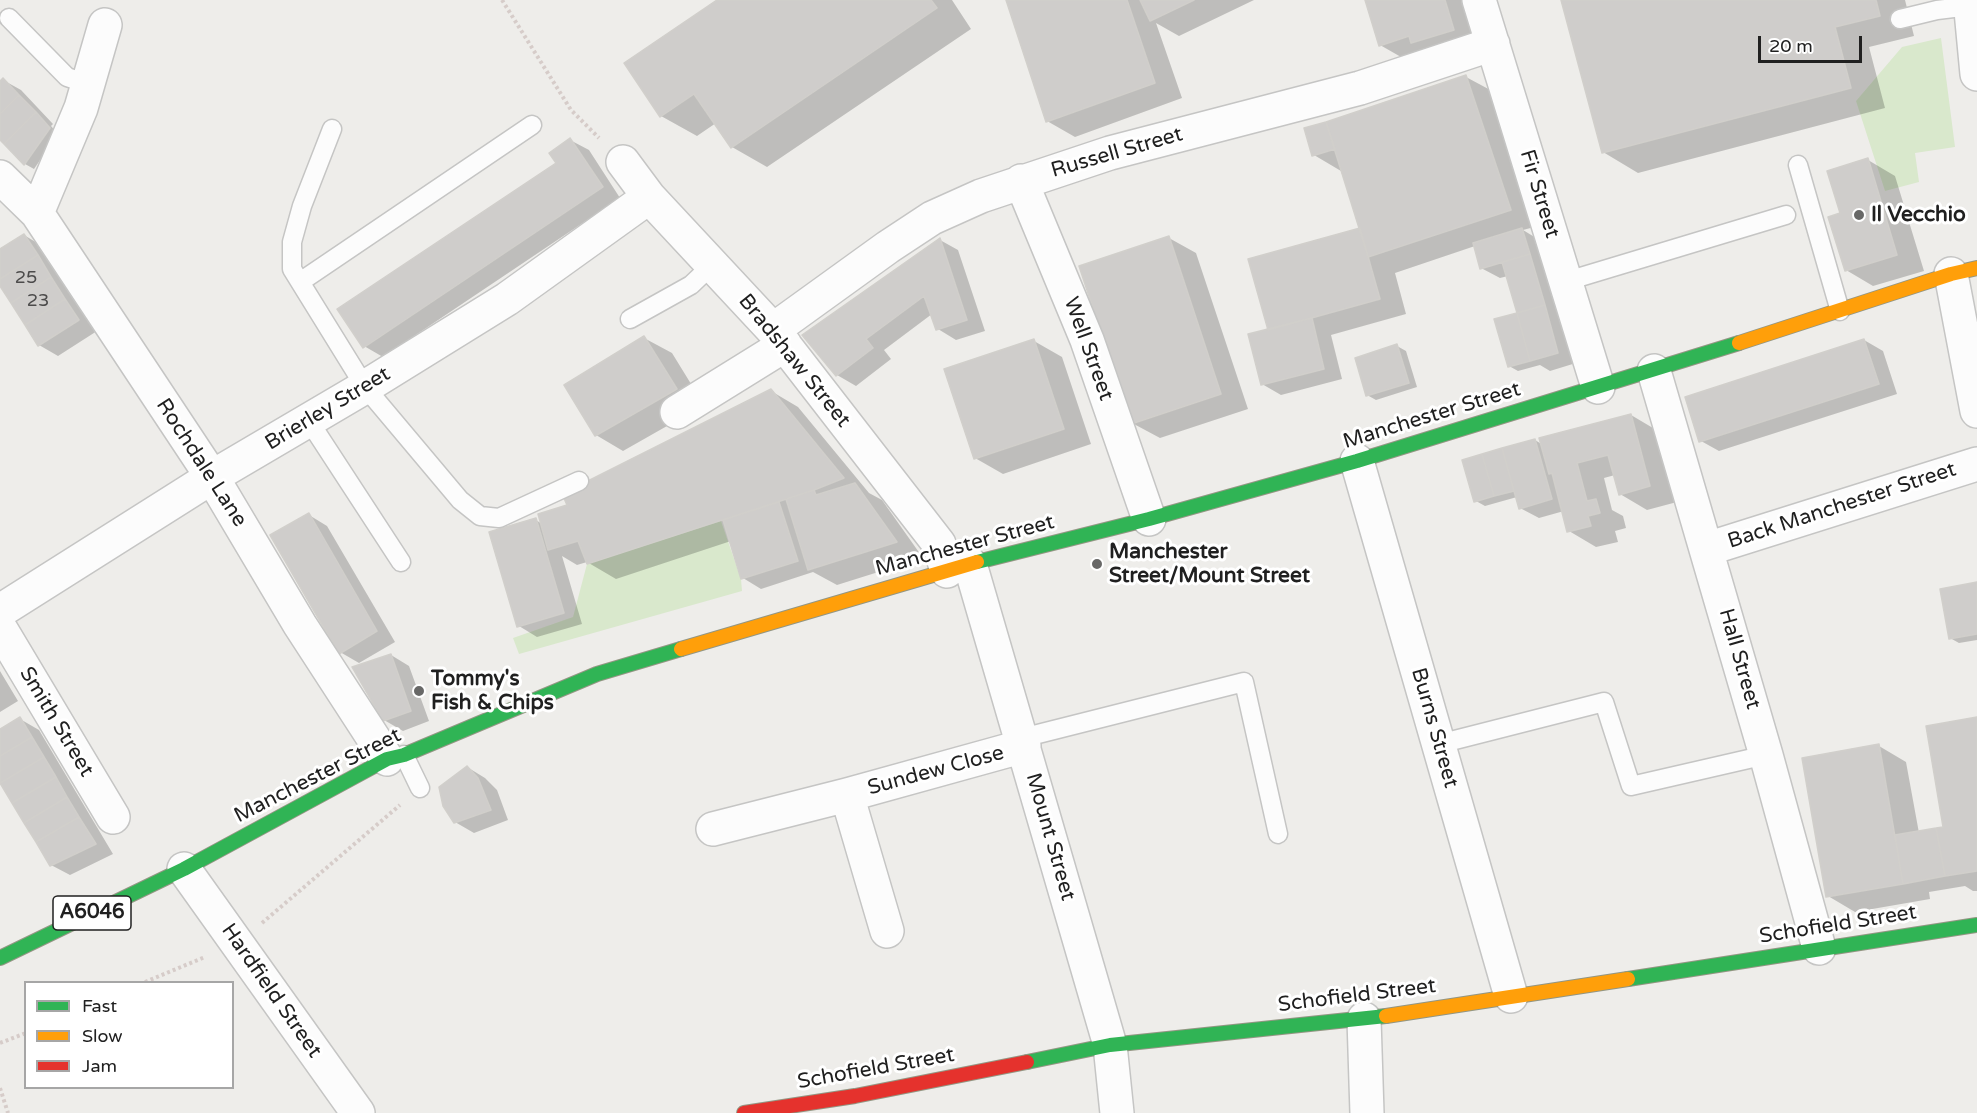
<!DOCTYPE html>
<style>
body{margin:0}
#map{position:relative;width:1977px;height:1113px;overflow:hidden;background:#eeedea;font-family:"Varela Round",sans-serif}
canvas{display:block}
.legend{position:absolute;left:24px;top:981px;width:210px;height:108px;box-sizing:border-box;background:#fff;border:2px solid #a6a6a6;margin:0;padding:8px 10px;list-style:none;font-size:18px;color:#202020}
.legend li{display:flex;align-items:center;gap:12px;height:30px}
.legend b{width:30px;border:2px solid #a6a6a6}
.scale{position:absolute;left:1758px;top:36px;width:104px;height:27px;box-sizing:border-box;border:3px solid #202020;border-top:0;padding-left:8px;font-size:18px;line-height:21px;white-space:nowrap;color:#202020;-webkit-text-stroke:4px #fff;paint-order:stroke}
</style>
<div id="map">
<canvas width="1977" height="1113"></canvas>
<ul class="legend">
<li><b style="height:8px;background:#30b455"></b>Fast</li>
<li><b style="height:8px;background:#ff9f0a"></b>Slow</li>
<li><b style="height:8px;background:#e5322d"></b>Jam</li>
</ul>
<div class="scale">20 m</div>
</div>
<script>
const context = document.querySelector('canvas').getContext('2d');
context.lineJoin = 'round';
function paint(path, color) {
  context.fillStyle = color;
  context.fill(path, 'evenodd');
}
function shape(rows) {
  const path = new Path2D();
  for (const r of rows) {
    path.moveTo(r[0], r[1]);
    for (let i = 2; i < r.length; i += 2) path.lineTo(r[i], r[i + 1]);
  }
  return path;
}
function stroke(path, color, width, dash) {
  context.strokeStyle = color;
  context.lineWidth = width;
  context.lineCap = dash ? 'butt' : 'round';
  context.setLineDash(dash || []);
  context.stroke(path);
}
function label(font, color, halo, rows, align = 'center') {
  context.font = font + ' "Varela Round",sans-serif';
  context.lineWidth = 6;
  context.setLineDash([]);
  context.textBaseline = 'middle';
  context.strokeStyle = halo;
  context.fillStyle = color;
  for (const [text, x, y, turn = 0] of rows) {
    context.save();
    context.translate(x, y);
    context.rotate((+turn || 0) * Math.PI / 180);
    context.textAlign = isNaN(turn) ? turn : align;
    if (halo) context.strokeText(text, 0, 0);
    context.fillText(text, 0, 0);
    context.restore();
  }
}
const grass = shape([
 [1941,38,1955,147,1915,153,1919,182,1885,191,1856,101,1902,47],
 [721,521,741,579,742,591,519,654,513,638,573,617,587,564]
]);
const shadow = shape([
 [720,0,952,0,971,29,767,167,732,147,716,123,697,136,661,116],
 [1007,0,1254,0,1179,36,1156,23,1182,98,1075,137,1047,121],
 [1366,0,1467,0,1481,45,1408,61,1380,45],
 [1563,0,1905,0,1914,36,1869,47,1885,108,1638,173,1603,152],
 [1466,77,1494,92,1538,226,1523,230,1541,241,1576,363,1550,371,1540,365,1518,371,1509,366,1518,314,1508,276,1500,278,1481,268,1475,246,1395,273,1406,314,1331,335,1342,379,1281,395,1262,384,1269,330,1362,229,1341,171,1314,155],
 [3,80,21,90,53,124,51,126,58,134,34,169,25,164,0,138,0,83],
 [570,140,589,150,620,198,383,357,364,346,558,163],
 [1868,160,1895,176,1924,271,1873,286,1846,270,1842,214],
 [24,235,42,246,97,331,58,356,39,345,0,283,0,251],
 [1169,238,1196,253,1248,409,1160,438,1132,423],
 [940,240,958,250,985,331,956,340,938,329,932,314,884,350,891,359,856,386,837,375],
 [644,338,672,353,704,405,623,451,596,435],
 [1864,340,1883,351,1897,394,1719,451,1701,441],
 [1034,341,1062,357,1091,444,1003,474,975,458],
 [1397,346,1406,351,1417,387,1376,400,1367,395],
 [771,391,798,407,869,493,882,500,923,558,837,585,813,572,761,589,743,578,731,541,616,579,587,562,577,565,562,556,582,624,537,637,519,626,536,520,542,524,569,506],
 [1631,415,1658,431,1677,502,1647,510,1620,494,1615,475,1604,478,1612,510,1623,516,1626,528,1615,531,1618,542,1596,547,1569,531,1564,511,1539,518,1520,508,1517,497,1485,506,1476,501,1535,440,1543,445],
 [309,515,327,526,395,642,359,663,340,652],
 [1977,584,1977,640,1959,643,1950,638],
 [391,655,409,666,429,721,403,731,384,720],
 [0,671,18,701,0,712],
 [20,719,39,730,113,854,70,875,51,865,0,779,0,731],
 [1977,719,1977,891,1973,891,1965,886,1929,892,1930,899,1855,912,1828,896,1879,746,1906,762,1919,833,1945,828],
 [467,767,485,778,497,790,508,820,474,833,455,822]
]);
const building = shape([
 [717,0,931,0,937,8,731,148,694,94,660,117,624,63,717,0],
 [1006,0,1127,0,1155,83,1046,122,1006,0],
 [1140,0,1194,0,1150,21,1140,0],
 [1365,0,1445,0,1454,30,1411,43,1409,36,1379,46,1365,0],
 [1561,0,1876,0,1880,16,1835,27,1851,88,1602,153,1561,0],
 [1466,75,1511,210,1368,257,1326,122,1466,75],
 [3,78,19,95,0,114,0,81,3,78],
 [19,95,36,112,4,144,0,140,0,114,19,95],
 [36,112,50,128,24,165,4,144,36,112],
 [1326,122,1335,149,1312,156,1304,128,1326,122],
 [570,138,603,187,363,348,337,309,556,163,549,153,570,138],
 [1868,158,1897,255,1845,271,1828,217,1840,213,1827,171,1868,158],
 [1360,228,1380,299,1268,330,1248,259,1360,228],
 [1522,228,1530,254,1480,269,1473,243,1522,228],
 [24,234,38,255,0,279,0,249,24,234],
 [1169,236,1221,394,1131,424,1079,266,1169,236],
 [940,238,967,320,936,330,924,296,866,339,873,348,836,376,802,335,940,238],
 [1530,254,1545,305,1517,313,1502,262,1530,254],
 [38,255,51,277,11,303,0,286,0,279,38,255],
 [51,277,65,299,25,325,11,303,51,277],
 [65,299,79,320,38,346,25,325,65,299],
 [1545,305,1558,353,1530,361,1517,313,1545,305],
 [1517,313,1530,361,1508,367,1494,319,1517,313],
 [1312,318,1324,369,1261,385,1248,334,1312,318],
 [644,336,677,389,595,436,564,385,644,336],
 [1034,339,1064,429,974,459,944,369,1034,339],
 [1864,339,1879,384,1699,442,1685,397,1864,339],
 [1397,344,1409,383,1366,396,1355,358,1397,344],
 [771,389,844,478,814,490,587,564,578,541,548,550,538,514,567,505,562,494,771,389],
 [1631,414,1650,486,1619,495,1608,455,1577,463,1587,501,1596,499,1600,513,1588,516,1591,526,1567,532,1552,473,1549,474,1539,438,1631,414],
 [1535,439,1552,499,1519,509,1502,448,1535,439],
 [1502,448,1514,491,1494,496,1482,454,1502,448],
 [1482,454,1494,496,1474,502,1462,460,1482,454],
 [855,483,897,542,808,570,786,499,814,490,816,495,855,483],
 [779,502,798,561,741,579,723,520,779,502],
 [309,513,377,631,339,654,270,535,309,513],
 [536,518,564,613,517,627,489,532,536,518],
 [1977,582,1977,634,1949,639,1940,589,1977,582],
 [391,654,411,711,383,721,352,667,391,654],
 [20,717,32,737,0,756,0,729,20,717],
 [1977,717,1977,871,1945,876,1936,828,1943,827,1926,726,1977,717],
 [32,737,44,757,0,783,0,756,32,737],
 [1879,744,1903,884,1826,897,1802,758,1879,744],
 [44,757,56,777,12,803,0,783,44,757],
 [467,766,478,778,491,810,454,823,443,806,439,787,467,766],
 [56,777,67,797,24,823,12,803,56,777],
 [67,797,79,817,36,842,24,823,67,797],
 [79,817,96,844,50,866,36,842,79,817],
 [1936,828,1945,876,1903,884,1895,835,1936,828]
]);
const path = shape([
 [502,0,571,110,599,138],
 [262,923,400,805],
 [145,982,205,957],
 [0,1043,26,1033],
 [0,1088,8,1113]
]);
const lane = shape([
 [9,18,67,77,88,84],
 [1900,19,1937,10,1970,6],
 [332,129,302,206,292,242,292,269,365,387,460,500,480,516,499,518,579,481],
 [1798,165,1840,311],
 [1567,281,1786,215],
 [300,282,532,125],
 [630,319,691,285,712,265],
 [309,421,401,562],
 [1022,738,1244,682,1278,834],
 [1439,744,1604,702,1631,786,1766,755],
 [404,755,420,788]
]);
const street = shape([
 [1479,0,1598,387],
 [1970,0,1977,74],
 [623,162,649,197,773,330,939,544,947,571],
 [0,177,37,213,212,477,300,625,387,759],
 [1021,181,1087,340,1149,519],
 [37,213,81,108,105,25],
 [1951,274,1977,411],
 [773,330,888,247,932,218,981,196,1110,153,1360,88,1493,44],
 [1654,371,1766,755,1819,948],
 [677,412,785,345],
 [1357,461,1511,996],
 [1707,549,1977,464],
 [970,564,1110,1045,1117,1113],
 [0,611,212,477,365,387,507,299,649,197],
 [0,628,113,817],
 [847,795,887,931],
 [713,829,847,795,1024,746],
 [184,869,358,1113],
 [1364,1019,1367,1113]
]);
const fast = shape([
 [977,562,1149,519,1357,461,1739,343],
 [0,958,184,869,387,759,404,755,597,674,681,649],
 [1628,979,1977,925],
 [1027,1062,1110,1045,1386,1016]
]);
const slow = shape([
 [1739,343,1951,274,1977,268],
 [681,649,977,562],
 [1386,1016,1628,979]
]);
const jam = shape([
 [744,1113,855,1096,1027,1062]
]);
const markers = [
 [1859,215,6,"#686867"],
 [1097,564,6,"#686867"],
 [419,691,6,"#686867"]
];
const numberNames = [
 ["25",26,278],
 ["23",38,301]
];
const shields = [
 [92,913,78]
];
const shieldNames = [
 ["A6046",92,913]
];
const streetNames = [
 ["Russell Street",1117,153,-16],
 ["Fir Street",1539,194,73],
 ["Well Street",1088,349,70],
 ["Bradshaw Street",794,361,51],
 ["Brierley Street",328,409,-31],
 ["Manchester Street",1432,416,-17],
 ["Rochdale Lane",201,463,57],
 ["Back Manchester Street",1842,506,-18],
 ["Manchester Street",965,546,-15],
 ["Hall Street",1739,659,74],
 ["Smith Street",56,722,59],
 ["Burns Street",1434,728,74],
 ["Sundew Close",936,771,-15],
 ["Manchester Street",318,776,-27],
 ["Mount Street",1050,837,74],
 ["Schofield Street",1838,925,-9],
 ["Hardfield Street",271,991,55],
 ["Schofield Street",1357,996,-7],
 ["Schofield Street",876,1069,-10]
];
const poiNames = [
 ["Il Vecchio",1871,215],
 ["Manchester",1109,552],
 ["Street/Mount Street",1109,576],
 ["Tommy's",431,679],
 ["Fish & Chips",431,703]
];
paint(grass, '#d9e8cc');
paint(shadow, '#0003');
paint(building, '#cfcdcb');
stroke(building, '#d1cfcb', 1.5);
stroke(lane, '#c5c5c4', 21);
stroke(street, '#c5c5c4', 36);
stroke(fast, '#939683', 16);
stroke(slow, '#939683', 16);
stroke(jam, '#939683', 16);
stroke(path, '#d6ccc9', 4, [3, 3]);
stroke(lane, '#fcfcfc', 18);
stroke(street, '#fcfcfc', 33);
stroke(fast, '#30b455', 14);
stroke(slow, '#ff9f0a', 14);
stroke(jam, '#e5322d', 14);
for (const [x, y, r, color] of markers) {
  const dot = new Path2D();
  dot.arc(x, y, r, 0, 2 * Math.PI);
  context.fillStyle = color;
  context.fill(dot);
  stroke(dot, '#fff', 2);
}
label('18px', '#4c4b4b', null, numberNames);
for (const [x, y, w] of shields) {
  const box = new Path2D();
  box.roundRect(x - w / 2, y - 17, w, 34, 4.5);
  context.fillStyle = '#fff';
  context.fill(box);
  stroke(box, '#202020', 1.5);
}
label('bold 20px', '#202020', null, shieldNames);
label('21px', '#202020', '#fff', streetNames);
label('bold 21px', '#202020', '#fff', poiNames, 'left');
</script>
